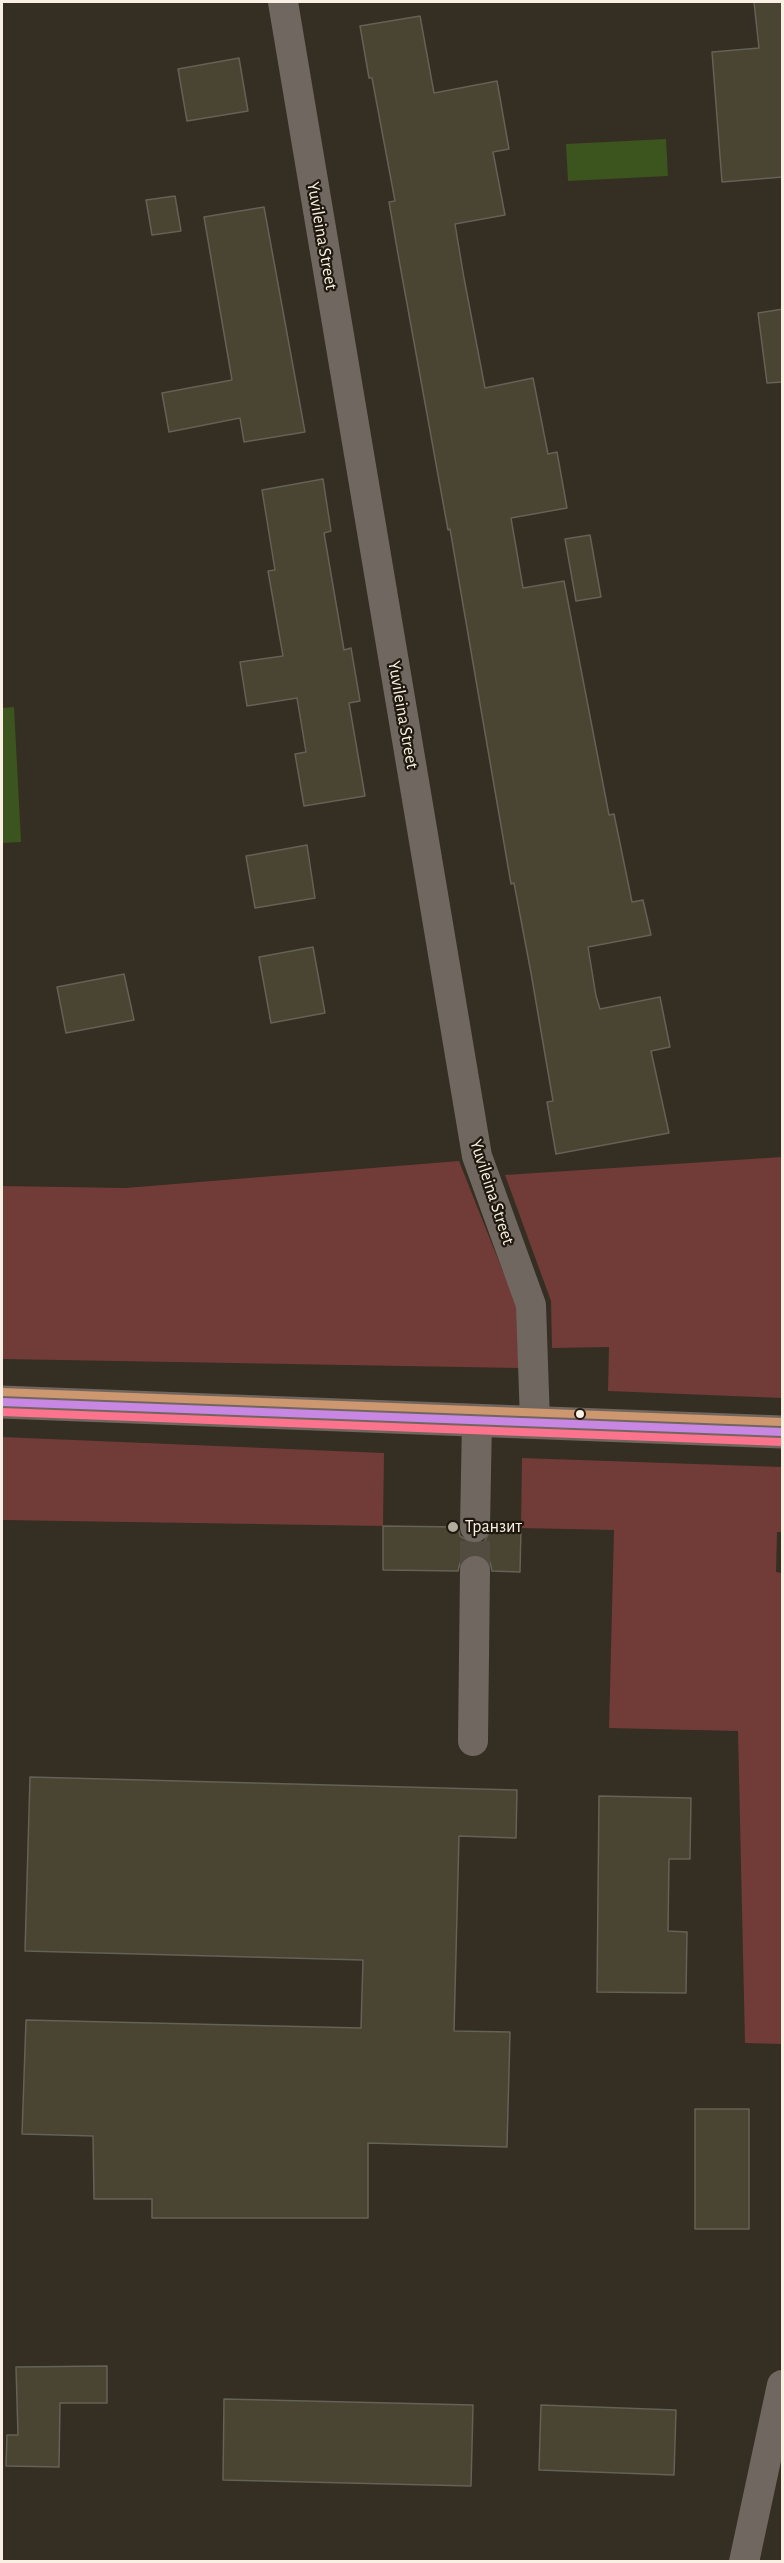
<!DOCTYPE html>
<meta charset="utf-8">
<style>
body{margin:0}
#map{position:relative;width:784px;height:2563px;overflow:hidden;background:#352e22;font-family:"Alegreya Sans",sans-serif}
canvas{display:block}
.frame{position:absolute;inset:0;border:3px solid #f9f0e3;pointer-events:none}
</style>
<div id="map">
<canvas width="784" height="2563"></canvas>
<div class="frame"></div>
</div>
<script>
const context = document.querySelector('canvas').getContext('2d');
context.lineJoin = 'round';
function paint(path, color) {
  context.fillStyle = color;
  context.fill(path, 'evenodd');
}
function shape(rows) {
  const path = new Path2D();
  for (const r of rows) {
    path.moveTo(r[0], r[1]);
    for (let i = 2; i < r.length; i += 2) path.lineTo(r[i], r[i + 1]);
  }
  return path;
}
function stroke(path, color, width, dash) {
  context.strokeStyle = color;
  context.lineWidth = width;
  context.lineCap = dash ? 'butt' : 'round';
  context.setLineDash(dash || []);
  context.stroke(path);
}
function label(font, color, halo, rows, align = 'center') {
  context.font = font + ' "Alegreya Sans",sans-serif';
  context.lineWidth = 4.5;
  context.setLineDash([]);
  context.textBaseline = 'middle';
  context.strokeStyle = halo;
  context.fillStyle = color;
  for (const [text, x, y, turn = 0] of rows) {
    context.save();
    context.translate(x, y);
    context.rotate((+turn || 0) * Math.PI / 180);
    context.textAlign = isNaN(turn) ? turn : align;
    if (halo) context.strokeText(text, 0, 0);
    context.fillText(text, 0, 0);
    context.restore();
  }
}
const green = shape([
 [782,1157,782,1398,608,1391,609,1347,552,1348,551,1301,505,1175],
 [459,1161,517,1307,519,1368,2,1359,2,1186,125,1188],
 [2,1437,384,1453,383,1526,2,1520],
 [522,1458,782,1467,782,1532,777,1532,776,1572,782,1573,782,2044,745,2043,738,1731,609,1728,614,1530,521,1528]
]);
const water = shape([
 [666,139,668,176,568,181,566,144],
 [14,707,21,842,2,843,2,708]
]);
const building = shape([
 [754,2,783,2,783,177,722,182,712,52,759,48,754,2],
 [420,16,434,93,497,81,509,149,493,152,505,215,455,224,464,278,485,388,533,378,548,454,557,452,567,508,511,518,523,588,564,581,609,815,614,814,632,902,643,900,651,935,588,947,596,996,600,1009,660,997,670,1047,651,1051,669,1133,556,1154,547,1102,553,1101,531,973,514,883,511,884,450,529,448,530,398,254,389,202,395,201,372,78,369,78,360,26,420,16],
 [239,58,248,111,187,121,178,69,239,58],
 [175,196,181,231,152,235,146,200,175,196],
 [264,207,305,432,244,442,240,418,169,432,162,393,232,380,204,217,264,207],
 [783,309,783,382,767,383,758,313,783,309],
 [323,479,331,531,324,533,344,650,351,648,360,701,349,703,365,796,304,806,295,754,306,752,297,698,247,706,240,662,283,656,268,571,275,570,262,490,323,479],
 [590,535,601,597,576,601,565,539,590,535],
 [307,845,315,898,255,908,246,856,307,845],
 [313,947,325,1013,271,1023,259,957,313,947],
 [124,974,134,1020,66,1033,57,987,124,974],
 [383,1526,458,1527,460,1536,474,1544,484,1542,492,1528,521,1528,520,1572,492,1571,490,1562,476,1554,466,1556,460,1563,458,1571,383,1570,383,1526],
 [30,1777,517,1790,516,1838,459,1836,454,2031,510,2032,507,2147,368,2143,368,2218,152,2218,152,2199,94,2199,93,2136,22,2134,26,2020,361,2028,363,1960,25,1951,30,1777],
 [599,1796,691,1798,690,1859,669,1859,668,1931,687,1932,686,1993,597,1992,599,1796],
 [695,2109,749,2109,749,2229,695,2229,695,2109],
 [107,2366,107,2403,60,2403,59,2467,6,2466,7,2435,18,2435,16,2367,107,2366],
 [224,2399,473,2405,471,2486,223,2480,224,2399],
 [541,2405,676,2410,674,2475,539,2470,541,2405]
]);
const minorTunnel = shape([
 [475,1571,475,1527]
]);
const minor = shape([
 [283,2,477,1156,531,1305,535,1422],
 [475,1527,477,1420],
 [473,1741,475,1571],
 [744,2562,782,2385]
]);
const major = shape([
 [2,1402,782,1432]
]);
const bus1 = shape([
 [2,1402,782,1432]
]);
const bus2 = shape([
 [2,1412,782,1442]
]);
const bus3 = shape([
 [2,1392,782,1422]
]);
const markers = [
 [580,1414,5,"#f9f0e3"],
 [453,1527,6,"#b4ac9f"]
];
const streetNames = [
 ["Yuvileina Street",322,236,80],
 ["Yuvileina Street",403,715,80],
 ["Yuvileina Street",492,1192,72]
];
const poiNames = [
 ["Транзит",465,1527]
];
paint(green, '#713b37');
paint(water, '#3c541e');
paint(building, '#4a4532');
stroke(building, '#646156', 1.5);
stroke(minorTunnel, '#524b3f', 30, [30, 15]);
stroke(minor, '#706760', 30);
stroke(major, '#71665e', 33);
stroke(bus1, '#c787e3', 8);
stroke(bus2, '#fc738d', 8);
stroke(bus3, '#cd976f', 8);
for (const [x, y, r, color] of markers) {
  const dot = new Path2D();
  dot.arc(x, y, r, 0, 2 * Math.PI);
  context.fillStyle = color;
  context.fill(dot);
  stroke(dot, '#1f180f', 2);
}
label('18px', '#f9f0e3', '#1f180f', streetNames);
label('18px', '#f9f0e3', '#1f180f', poiNames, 'left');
</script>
